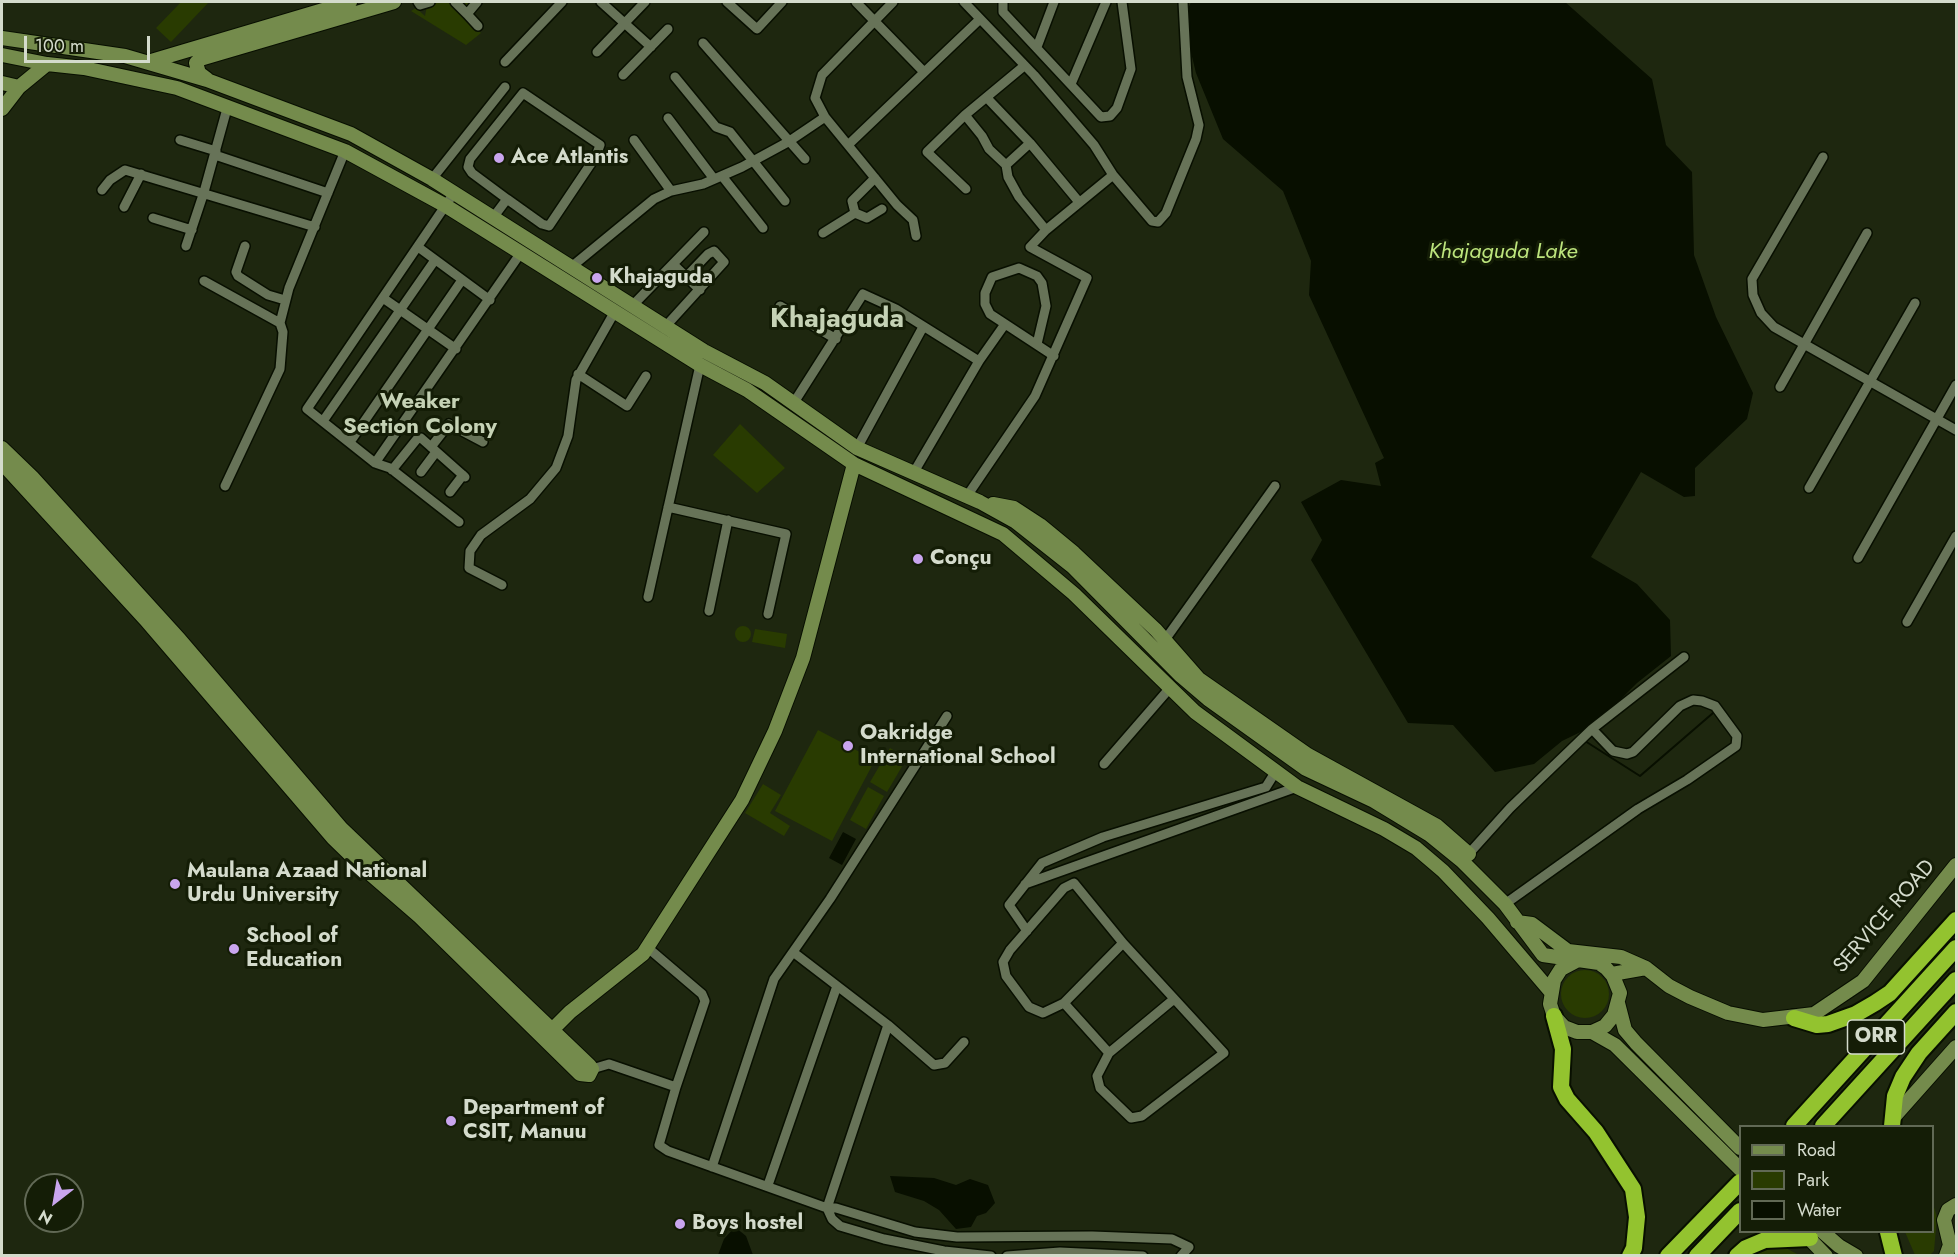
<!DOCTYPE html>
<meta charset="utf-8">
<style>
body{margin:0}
#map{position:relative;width:1958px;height:1257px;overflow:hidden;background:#1e270f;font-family:Jost,sans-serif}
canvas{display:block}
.frame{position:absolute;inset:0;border:3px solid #d4dbcc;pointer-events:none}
.legend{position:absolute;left:1739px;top:1125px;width:195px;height:108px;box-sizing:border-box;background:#141d06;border:2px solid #616955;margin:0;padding:8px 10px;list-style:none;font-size:18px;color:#d4dbcc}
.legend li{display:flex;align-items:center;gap:12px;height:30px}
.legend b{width:30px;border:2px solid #616955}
.north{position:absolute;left:24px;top:1173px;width:60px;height:60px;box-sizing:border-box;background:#141d06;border:2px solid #616955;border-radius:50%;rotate:211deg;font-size:16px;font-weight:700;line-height:24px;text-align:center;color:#d4dbcc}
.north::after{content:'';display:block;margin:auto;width:21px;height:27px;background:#c9a5ee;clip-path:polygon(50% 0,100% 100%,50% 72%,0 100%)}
.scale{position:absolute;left:24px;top:36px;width:126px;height:27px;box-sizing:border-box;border:3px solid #d4dbcc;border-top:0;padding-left:8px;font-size:18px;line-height:21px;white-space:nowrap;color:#d4dbcc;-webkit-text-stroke:4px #141d06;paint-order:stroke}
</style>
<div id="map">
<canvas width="1958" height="1257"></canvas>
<div class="frame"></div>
<ul class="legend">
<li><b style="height:8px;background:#748b4c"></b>Road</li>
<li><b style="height:16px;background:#293b01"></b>Park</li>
<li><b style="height:16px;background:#080f00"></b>Water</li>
</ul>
<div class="north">N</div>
<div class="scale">100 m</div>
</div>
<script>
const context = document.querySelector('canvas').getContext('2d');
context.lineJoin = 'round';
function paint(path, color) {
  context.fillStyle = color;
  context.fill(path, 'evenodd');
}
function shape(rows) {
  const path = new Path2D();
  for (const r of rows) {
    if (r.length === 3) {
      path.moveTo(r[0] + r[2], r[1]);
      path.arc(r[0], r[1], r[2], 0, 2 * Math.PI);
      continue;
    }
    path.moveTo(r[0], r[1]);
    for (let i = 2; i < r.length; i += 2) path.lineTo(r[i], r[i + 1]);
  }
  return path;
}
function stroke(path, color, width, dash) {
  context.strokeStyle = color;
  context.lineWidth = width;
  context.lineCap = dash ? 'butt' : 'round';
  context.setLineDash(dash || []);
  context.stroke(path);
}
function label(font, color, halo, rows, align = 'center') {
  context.font = font + ' Jost,sans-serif';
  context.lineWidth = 6;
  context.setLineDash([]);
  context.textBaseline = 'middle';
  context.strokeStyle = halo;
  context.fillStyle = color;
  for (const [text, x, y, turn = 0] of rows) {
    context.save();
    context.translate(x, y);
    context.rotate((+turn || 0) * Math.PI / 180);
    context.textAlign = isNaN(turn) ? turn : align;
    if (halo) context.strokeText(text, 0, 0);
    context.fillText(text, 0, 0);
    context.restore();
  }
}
const green = shape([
 [181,2,209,2,171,42,156,28],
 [441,2,475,2,467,18,481,33,466,45,411,11,416,8,425,16,427,5],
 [740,424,785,468,757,493,713,455],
 [743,634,8],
 [755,629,787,634,785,648,752,642],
 [818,730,875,760,832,841,775,811],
 [890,748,907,758,887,792,870,782],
 [763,784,781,795,770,813,790,826,784,836,745,813],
 [868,787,884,796,866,829,850,820],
 [1585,994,24],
 [1933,1204,1937,1217,1934,1251,1930,1255,1915,1255,1905,1232,1932,1232],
 [1778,1244,1799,1255,1742,1256]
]);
const water = shape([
 [1191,2,1565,2,1652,79,1666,145,1692,172,1694,255,1716,317,1753,393,1747,419,1695,468,1695,496,1684,497,1641,472,1591,557,1637,584,1670,620,1671,656,1637,683,1595,725,1562,741,1534,764,1495,772,1453,725,1408,723,1311,560,1322,540,1301,502,1341,480,1381,486,1375,463,1384,458,1309,295,1311,261,1283,191,1223,139,1196,73,1183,20],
 [843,832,856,839,842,865,829,858],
 [890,1176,934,1178,956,1185,970,1179,988,1185,995,1203,986,1213,977,1216,971,1227,956,1229,939,1210,924,1201,895,1192],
 [735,1227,746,1236,753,1255,718,1255,724,1239]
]);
const stream = shape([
 [1585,741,1640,776,1713,713]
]);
const street = shape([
 [418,2,420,5,430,2],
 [455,2,467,14,477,2],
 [601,2,651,47],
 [727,2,757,29,782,2],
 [856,2,924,72],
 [893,2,822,75,815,98,825,117,897,205,913,220,916,236],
 [964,2,1034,75,1094,145,1113,175,1152,221,1158,222,1166,213,1196,139,1199,125,1187,77,1183,2],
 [1003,2,1003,12,1101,117,1110,116,1117,108,1131,69,1122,2],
 [467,14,478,26],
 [703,43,805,159],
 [1037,47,1054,2],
 [597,52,645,2],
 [505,62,562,2],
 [623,75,668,29],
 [675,77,716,127,730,132,785,201],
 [1071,84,1106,2],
 [987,98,1030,143],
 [965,115,982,136,989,149,1006,165,1008,177,1019,197,1046,230],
 [668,118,714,179],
 [180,140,216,151],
 [634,140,671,191],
 [848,145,979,20],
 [215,155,328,193],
 [1823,157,1752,279,1753,295,1761,313,1774,327,1956,430],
 [1006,165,1030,143,1079,202],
 [722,176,763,228],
 [432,179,505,87],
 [966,189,927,152,965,115,1024,66],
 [102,190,110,180,125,170,315,227],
 [454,193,307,409,375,463,520,254],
 [124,207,141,174],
 [855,213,852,201,875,178],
 [153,218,192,230],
 [492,219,507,199,472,173,468,167,470,159,523,93,600,145,596,156,549,226,542,224,507,199],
 [823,233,855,213,867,218,882,209],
 [186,246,204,192,228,105],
 [245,246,236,272,238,276,268,295,285,300],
 [418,247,490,300],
 [670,267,704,232],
 [570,268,654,199,671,191,703,184,742,167,788,142,825,117],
 [204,281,280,323,289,288,345,151],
 [383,298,456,349],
 [632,306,670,267,675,266,700,290],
 [780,306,836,339],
 [665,327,724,262,714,251,708,254,686,277],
 [1037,344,1046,306,1042,283,1037,276,1019,268,992,277,985,293,985,304,990,314,1054,356],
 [578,374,627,406,646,376],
 [1780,387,1867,233],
 [793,404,863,294,896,309,979,361],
 [323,421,435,260],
 [350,442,462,280],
 [431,447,449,424,483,442],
 [857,448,923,327],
 [375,463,390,468,459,522],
 [392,470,417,439,421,438,465,477],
 [421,472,436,452],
 [914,472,979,361,1005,324],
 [225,486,280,369,283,332,280,323],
 [1809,488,1915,303],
 [450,492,463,475],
 [967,496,1035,396,1087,278,1030,247,1046,230,1113,175],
 [668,507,786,534,768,614],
 [1858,558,1956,385],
 [502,585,469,568,470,551,481,535,530,499,556,468,568,436,576,380,614,313],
 [648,597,700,365],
 [709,611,728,520],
 [1907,622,1956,536],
 [1162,644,1275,486],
 [1104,764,1169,689],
 [1465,858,1510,808,1592,729],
 [1025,884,1297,787],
 [1505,904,1638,809,1687,780,1736,746,1737,736,1715,706,1702,701,1693,700,1680,706,1633,752,1627,754,1613,751,1592,729,1684,657],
 [1009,905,1042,863,1103,837,1266,787,1276,771],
 [1009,905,1027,931],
 [1123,943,1224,1053,1142,1116,1131,1118,1100,1088,1097,1076,1109,1053,1174,999],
 [648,948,702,994,705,1001,676,1087],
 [793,952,888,1025,934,1065,945,1063,964,1042],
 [1064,1003,1043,1013,1029,1007,1006,976,1003,962,1010,950,1064,888,1074,883,1123,943,1064,1003,1109,1053],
 [888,1025,827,1208,832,1219,840,1226,884,1239,944,1251,991,1256],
 [592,1069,609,1064,676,1087,659,1145,668,1151,827,1208,836,1208,915,1232,957,1237,1092,1236,1172,1239,1189,1247,1181,1256],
 [712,1167,774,979,830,899,947,716],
 [768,1185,837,986],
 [1007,1256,1060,1252,1143,1256]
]);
const secondary = shape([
 [2,38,125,56,207,80,351,134,432,179,704,351,765,383,857,448,980,502,1016,522,1073,567,1181,676,1208,699,1306,769,1374,801,1430,835,1462,861,1505,904,1543,955,1578,960],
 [2,55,47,64,84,68,177,88,345,151,446,206,700,365,747,390,854,464,1003,534,1074,594,1195,712,1297,787,1384,829,1416,848,1443,871,1488,918,1551,992],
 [148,62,350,2],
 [207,79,199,73,196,63,200,59,394,2],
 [2,83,19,87],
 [2,109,19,87,47,64],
 [2,448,32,477,180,640,341,828,589,1065,592,1069,589,1075,580,1074,420,917,368,872,333,838,145,619,2,463],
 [993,504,1014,508,1040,525,1074,553,1156,630,1199,679,1308,755,1437,826,1469,854],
 [1517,922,1532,924,1568,951,1621,957,1646,968],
 [1612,974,1646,968,1669,986,1690,997,1728,1013,1763,1020,1814,1014,1863,981,1956,865],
 [1618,1003,1625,1030,1636,1043,1740,1148],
 [1592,1032,1605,1026,1614,1015,1620,993,1613,976,1606,968,1599,963,1578,960,1561,969,1554,980,1550,1004,1554,1016,1564,1027,1577,1032,1592,1032,1615,1045,1740,1169],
 [547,1035,570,1012,643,954,742,800,775,731,803,658,854,464],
 [1892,1119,1956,1047],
 [1803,1232,1826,1256],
 [1823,1232,1839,1246,1856,1256],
 [1946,1256,1950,1245,1944,1220,1948,1210,1956,1205]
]);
const highway = shape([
 [1554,1016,1563,1049,1561,1087,1567,1099,1596,1132,1633,1189,1637,1217,1634,1248,1630,1256],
 [1794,1018,1817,1025,1828,1024,1856,1014,1875,1003,1890,993,1956,920],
 [1794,1126,1956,948],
 [1823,1126,1956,980],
 [1892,1126,1895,1096,1903,1077,1919,1053,1956,1012],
 [1888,1232,1894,1256],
 [1668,1256,1740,1182],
 [1697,1256,1740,1211],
 [1737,1256,1746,1248,1765,1240,1810,1238]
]);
const markers = [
 [499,158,6,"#c9a5ee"],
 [597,278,6,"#c9a5ee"],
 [918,559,6,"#c9a5ee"],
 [848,746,6,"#c9a5ee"],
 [175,884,6,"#c9a5ee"],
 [234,949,6,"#c9a5ee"],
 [451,1121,6,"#c9a5ee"],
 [680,1224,6,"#c9a5ee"]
];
const shields = [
 [1876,1037,57]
];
const shieldNames = [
 ["ORR",1876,1037]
];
const poiNames = [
 ["Ace Atlantis",511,158],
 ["Khajaguda",609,278],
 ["Conçu",930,559],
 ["Oakridge",860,734],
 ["International School",860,758],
 ["Maulana Azaad National",187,872],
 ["Urdu University",187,896],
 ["School of",246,937],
 ["Education",246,961],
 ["Department of",463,1109],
 ["CSIT, Manuu",463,1133],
 ["Boys hostel",692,1224]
];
const streetNames = [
 ["SERVICE ROAD",1885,917,-49]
];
const waterNames = [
 ["Khajaguda Lake",1503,253]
];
const neighbourhoodNames = [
 ["Weaker",420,403],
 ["Section Colony",420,428]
];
const districtNames = [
 ["Khajaguda",837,320]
];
paint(green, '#293b01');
paint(water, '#080f00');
stroke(stream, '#080f00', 2);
stroke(street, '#080f00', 12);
stroke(secondary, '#080f00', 16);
stroke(highway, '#080f00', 20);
stroke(street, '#677358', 9);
stroke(secondary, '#748b4c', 14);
stroke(highway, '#93c32f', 16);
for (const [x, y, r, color] of markers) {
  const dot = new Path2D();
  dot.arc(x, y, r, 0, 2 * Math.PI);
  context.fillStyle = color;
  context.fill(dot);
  stroke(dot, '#141d06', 2);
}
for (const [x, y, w] of shields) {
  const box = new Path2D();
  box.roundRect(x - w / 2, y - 17, w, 34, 4.5);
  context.fillStyle = '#141d06';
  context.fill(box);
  stroke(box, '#d4dbcc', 1.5);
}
label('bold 20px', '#d4dbcc', null, shieldNames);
label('bold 21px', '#d4dbcc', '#141d06', poiNames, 'left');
label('21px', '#d4dbcc', '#141d06', streetNames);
label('italic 22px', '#bde57d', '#141d06', waterNames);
label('bold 22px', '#c5d2b5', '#141d06', neighbourhoodNames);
label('bold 27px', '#c5d2b5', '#141d06', districtNames);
</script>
